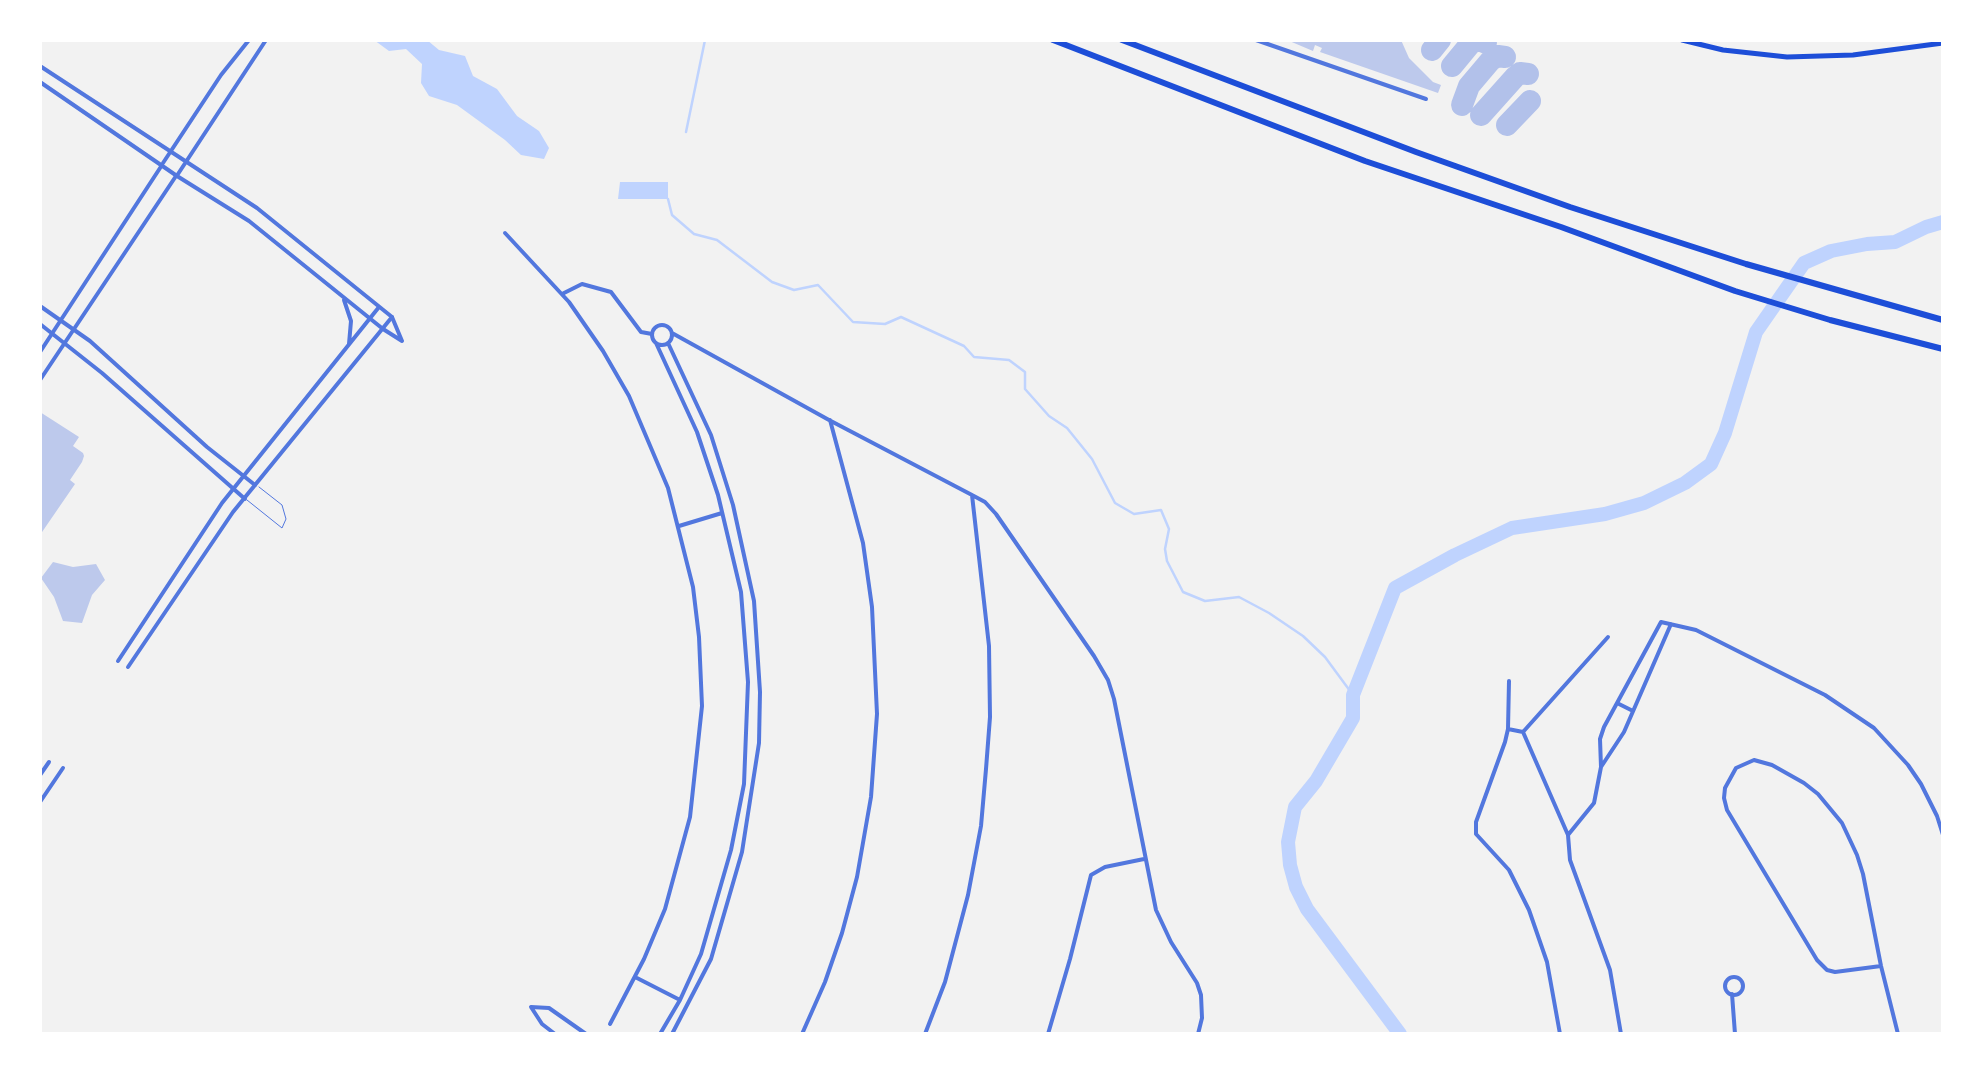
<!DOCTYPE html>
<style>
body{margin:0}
#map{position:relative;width:1983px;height:1074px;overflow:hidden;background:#f2f2f2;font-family:"Titillium Web",sans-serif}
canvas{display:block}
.frame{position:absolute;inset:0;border:42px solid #fff;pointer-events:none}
</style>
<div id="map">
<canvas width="1983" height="1074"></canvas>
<div class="frame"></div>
</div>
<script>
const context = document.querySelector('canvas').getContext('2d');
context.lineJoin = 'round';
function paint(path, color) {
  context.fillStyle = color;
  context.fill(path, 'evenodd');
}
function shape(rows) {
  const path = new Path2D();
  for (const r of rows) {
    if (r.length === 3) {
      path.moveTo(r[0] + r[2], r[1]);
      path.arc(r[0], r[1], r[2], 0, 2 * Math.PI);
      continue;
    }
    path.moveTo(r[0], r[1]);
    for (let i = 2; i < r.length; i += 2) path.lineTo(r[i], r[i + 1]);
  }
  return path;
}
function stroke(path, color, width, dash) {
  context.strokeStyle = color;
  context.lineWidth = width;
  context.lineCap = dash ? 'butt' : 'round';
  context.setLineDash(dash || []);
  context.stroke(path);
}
const water = shape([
 [374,40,427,40,439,50,465,56,473,76,497,89,517,116,539,131,549,148,544,159,521,155,505,140,457,105,429,96,421,83,422,64,406,49,389,51],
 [620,182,668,182,668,199,618,199]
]);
const stream = shape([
 [686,132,705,40],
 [668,199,672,215,694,234,717,240,772,282,794,290,818,285,853,322,885,324,901,317,964,346,974,357,1009,360,1025,372,1025,389,1049,416,1067,428,1092,459,1115,503,1134,514,1161,510,1169,529,1165,549,1167,561,1183,592,1205,601,1239,597,1269,613,1303,636,1325,657,1353,695]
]);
const river = shape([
 [1400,1034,1307,909,1296,887,1290,865,1288,842,1295,807,1316,781,1353,718,1353,695,1395,588,1455,555,1512,528,1605,514,1644,503,1685,483,1711,464,1725,433,1756,332,1804,263,1831,251,1867,244,1895,242,1926,227,1943,222]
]);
const taxiway = shape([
 [1432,50,1440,40],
 [1452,66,1471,43,1479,40,1486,43],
 [1462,105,1469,86,1491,60,1498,56,1505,57],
 [1481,115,1515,77,1520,73,1528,74],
 [1507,125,1530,101]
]);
const building = shape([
 [1287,40,1401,40,1409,58,1433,82,1441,85,1438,93,1320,52,1322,48,1315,45,1313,51],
 [40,412,79,437,73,446,83,453,84,456,82,462,70,480,75,484,40,535],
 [53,562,73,567,96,564,105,580,92,595,82,623,63,621,54,597,41,578]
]);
const service = shape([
 [247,500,282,528,286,519,282,505,259,487]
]);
const minor = shape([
 [1256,40,1426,99],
 [505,233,569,302,603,351,629,396,668,488,693,587,699,637,702,706,690,817,665,909,644,959,610,1024],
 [562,294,582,284,611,292,641,332,652,334],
 [40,306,90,341,207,447,255,485],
 [392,317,402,341],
 [40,324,102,373,245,499],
 [662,335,10],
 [383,329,402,341],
 [672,333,829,420,972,495,985,502,996,514,1094,656,1108,680,1114,699,1156,910,1171,942,1197,983,1201,995,1202,1018,1198,1034],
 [656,343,697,432,718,495,741,592,748,682,744,784,731,850,701,954,680,1000,660,1034],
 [668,343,711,435,733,505,754,601,760,692,759,743,742,852,711,959,672,1034],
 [40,352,162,165],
 [40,380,176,176],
 [679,526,722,513],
 [1509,681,1508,729,1505,742,1476,822,1476,834,1509,870,1529,910,1547,962,1560,1034],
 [1617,703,1633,711],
 [1508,729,1523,732,1568,835],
 [1523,732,1608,637],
 [1601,767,1624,732,1671,624],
 [1881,966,1835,972,1827,970,1817,960,1727,810,1724,798,1725,788,1736,768,1754,760,1772,765,1804,783,1818,794,1842,823,1857,855,1863,874,1881,966,1898,1034],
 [635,977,680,1000],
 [1734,986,9],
 [1732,994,1735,1034],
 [555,1034,542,1024,531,1007,549,1008,586,1034],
 [802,1034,825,982,842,933,857,877,871,797,877,714,872,607,863,543,830,420],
 [925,1034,945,982,968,895,981,826,986,769,990,717,989,646,972,495],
 [1048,1034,1070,959,1091,875,1105,867,1144,859],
 [1621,1034,1610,970,1570,860,1568,835,1594,803,1601,767,1600,739,1604,727,1661,622,1696,630,1825,695,1874,728,1908,765,1921,784,1937,816,1943,835]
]);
const tertiary = shape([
 [40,66,257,208,392,317,233,512,128,667],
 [40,82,177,176,249,221,383,329],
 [163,163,221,75,249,40],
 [178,174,266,40],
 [344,300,351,321,349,344],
 [118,661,222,503,379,307],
 [40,775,49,762],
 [40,802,63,768]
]);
const secondary = shape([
 [1682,40,1723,50,1787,57,1853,55,1943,43]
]);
const motorway = shape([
 [1053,40,1365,161,1561,227,1735,291,1830,320,1943,349],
 [1122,40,1416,152,1570,207,1746,264,1943,320]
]);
paint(water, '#bfd3fe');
stroke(stream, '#bfd3fe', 2.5);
stroke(river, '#bfd3fe', 14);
stroke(taxiway, '#b2c1ea', 22);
paint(building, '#bdc9ec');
stroke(service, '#5277de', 1);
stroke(minor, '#5277de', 4);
stroke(tertiary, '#5277de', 4);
stroke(secondary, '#1d4ed8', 5);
stroke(motorway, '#1d4ed8', 6);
</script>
